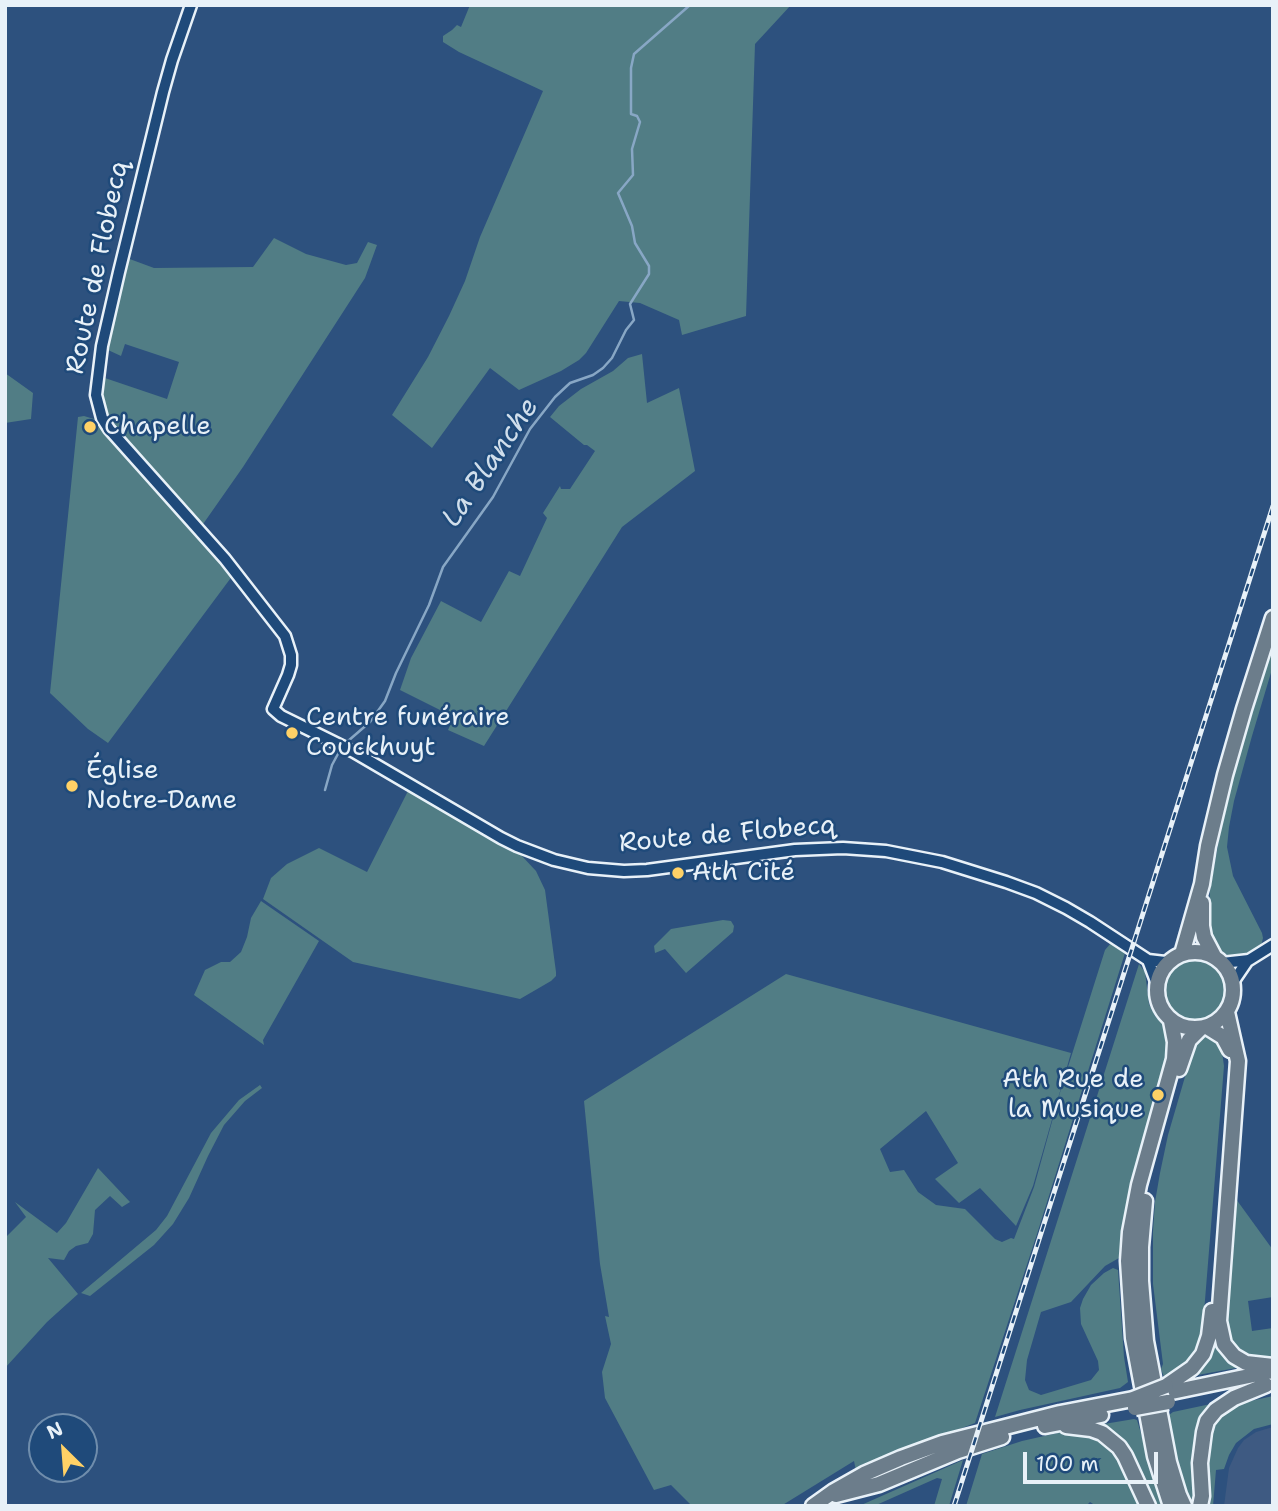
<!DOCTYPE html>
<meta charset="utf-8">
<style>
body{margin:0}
#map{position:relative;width:1278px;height:1511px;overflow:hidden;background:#2d517e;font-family:"Shantell Sans",sans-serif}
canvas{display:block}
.frame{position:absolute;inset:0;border:7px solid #e8f1f8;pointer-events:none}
.north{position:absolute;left:28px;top:1413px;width:70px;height:70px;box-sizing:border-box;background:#1f4a7a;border:2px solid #6f8dac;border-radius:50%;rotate:335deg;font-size:19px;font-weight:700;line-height:28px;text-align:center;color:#e8f1f8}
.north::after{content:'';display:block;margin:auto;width:24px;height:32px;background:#ffd166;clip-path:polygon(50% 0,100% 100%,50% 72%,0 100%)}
.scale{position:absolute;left:1023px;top:1452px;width:135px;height:32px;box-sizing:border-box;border:4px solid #e8f1f8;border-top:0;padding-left:9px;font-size:21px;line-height:24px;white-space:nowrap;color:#e8f1f8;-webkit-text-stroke:5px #1f4a7a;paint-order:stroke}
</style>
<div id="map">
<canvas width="1278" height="1511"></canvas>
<div class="frame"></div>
<div class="north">N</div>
<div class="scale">100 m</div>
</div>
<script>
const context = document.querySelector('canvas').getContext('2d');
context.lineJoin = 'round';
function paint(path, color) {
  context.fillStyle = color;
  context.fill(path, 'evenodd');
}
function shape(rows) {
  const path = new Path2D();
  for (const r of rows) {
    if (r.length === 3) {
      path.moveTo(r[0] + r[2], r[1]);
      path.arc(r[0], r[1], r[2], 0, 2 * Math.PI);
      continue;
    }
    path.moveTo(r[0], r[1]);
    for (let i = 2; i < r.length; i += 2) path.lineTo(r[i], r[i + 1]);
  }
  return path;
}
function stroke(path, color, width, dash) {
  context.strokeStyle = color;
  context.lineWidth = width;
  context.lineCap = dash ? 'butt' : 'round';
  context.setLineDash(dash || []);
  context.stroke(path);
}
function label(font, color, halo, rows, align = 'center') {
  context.font = font + ' "Shantell Sans",sans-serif';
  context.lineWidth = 5;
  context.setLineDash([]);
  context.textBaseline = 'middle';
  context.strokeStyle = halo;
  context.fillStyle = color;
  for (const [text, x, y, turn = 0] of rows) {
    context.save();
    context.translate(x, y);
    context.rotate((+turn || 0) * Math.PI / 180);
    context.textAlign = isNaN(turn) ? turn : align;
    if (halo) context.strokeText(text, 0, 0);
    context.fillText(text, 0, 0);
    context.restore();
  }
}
const built = shape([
 [1273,1427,1273,1506,1224,1506,1229,1468,1238,1448,1244,1440,1256,1432]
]);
const green = shape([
 [470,5,791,5,755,44,746,316,682,335,679,320,640,303,619,301,586,353,579,360,561,371,519,390,490,368,432,448,392,415,428,357,449,316,465,281,480,237,543,91,459,52,443,42,443,36,452,30,457,25,461,27],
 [274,238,306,254,346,265,357,263,368,242,377,245,365,278,243,467,201,527,117,432,107,418,103,408,100,395,102,377,167,399,179,362,125,344,121,356,108,350,109,334,127,258,154,268,253,267],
 [642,354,647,403,679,388,695,471,622,527,484,746,448,730,454,717,400,690,411,658,441,601,481,622,509,571,520,576,547,518,543,513,560,486,561,489,570,489,595,451,587,445,584,445,550,417,559,406,581,389,613,371,628,358],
 [5,373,33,393,31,419,5,423],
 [84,416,94,419,108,434,233,575,108,743,88,729,50,693,78,417],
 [1273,647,1273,666,1252,736,1234,801,1229,827,1227,847,1233,876,1262,933,1263,938,1261,946,1249,954,1241,957,1239,956,1230,957,1216,947,1208,934,1210,890,1220,834,1239,755],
 [408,791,521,855,536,871,545,890,556,972,556,976,551,981,520,999,353,962,263,899,271,878,287,864,319,848,367,872],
 [261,901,319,941,263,1040,264,1045,194,995,205,970,221,962,230,962,241,952,247,937,251,918],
 [723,920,731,921,734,926,733,932,686,973,665,949,655,953,654,946,671,929],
 [1111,943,1125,953,1037,1234,975,1423,900,1452,856,1471,854,1461,781,1506,692,1506,671,1485,654,1490,605,1398,602,1372,611,1344,605,1316,609,1317,600,1264,584,1101,786,974,1071,1053,1033,1186,1016,1226,980,1188,959,1203,935,1179,958,1163,926,1111,880,1149,890,1172,904,1170,918,1192,936,1205,965,1209,995,1239,1002,1242,1011,1238,1014,1239,1034,1187,1061,1089,1105,950],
 [1195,991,30],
 [1139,964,1145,972,1149,1004,1155,1016,1164,1025,1167,1034,1168,1049,1167,1064,1128,1196,1119,1258,1105,1266,1071,1302,1041,1312,1027,1360,1025,1380,1029,1390,1041,1395,1091,1380,1099,1370,1098,1361,1081,1324,1080,1308,1083,1299,1091,1285,1104,1273,1113,1268,1118,1270,1124,1357,1128,1382,1120,1388,1020,1410,995,1417],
 [1207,1036,1214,1038,1218,1041,1222,1052,1224,1066,1202,1337,1193,1362,1165,1380,1161,1369,1163,1364,1153,1284,1153,1231,1155,1202,1160,1173,1168,1135,1194,1046,1197,1041],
 [260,1085,262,1088,245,1101,224,1125,208,1156,189,1198,173,1224,154,1245,90,1296,81,1293,156,1230,167,1216,211,1133,239,1100],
 [98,1168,130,1202,122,1207,110,1196,95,1210,93,1234,88,1243,76,1246,69,1251,64,1260,48,1258,78,1294,47,1322,5,1368,5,1238,26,1217,15,1202,57,1233,66,1223],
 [1236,1199,1273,1250,1273,1297,1248,1301,1252,1331,1273,1328,1273,1358,1251,1359,1238,1354,1226,1335],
 [1214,1338,1217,1338,1237,1366,1236,1368,1198,1375,1198,1371],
 [1273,1396,1273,1424,1254,1429,1236,1443,1229,1455,1224,1469,1216,1470,1213,1506,1205,1506,1205,1467,1212,1423,1218,1416,1237,1404],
 [1220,1402,1210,1412,1196,1506,1188,1506,1173,1450,1169,1415,1173,1412],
 [1134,1419,1137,1420,1156,1483,1167,1506,1150,1506,1128,1454,1092,1426],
 [1062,1432,1093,1435,1117,1454,1141,1506,1096,1506,1090,1502,1086,1506,966,1506,982,1454,1022,1441],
 [963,1460,949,1506,934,1506,942,1479,937,1478,874,1506,859,1506]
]);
const stream = shape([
 [348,741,370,722,385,701,396,673,429,605,443,567,493,497,530,429,555,397,570,383,593,375,603,368,612,358,626,330,634,320,630,304,649,274,649,266,635,243,632,226,618,193,633,175,632,149,640,122,637,116,631,114,631,68,634,54,690,5],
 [325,790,332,765,339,752]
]);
const minor = shape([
 [191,5,172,60,163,92,119,272,102,346,96,395,102,418,109,429,225,559,285,636,291,655,291,665,288,675,273,709,281,716,354,752,501,838,517,846,554,860,588,868,624,871,647,870,795,850,843,848,886,851,942,862,1006,882,1036,893,1066,908,1090,922,1148,960,1165,962,1174,958],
 [1148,960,1157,984],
 [1222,963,1249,960,1273,945],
 [1233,982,1248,960]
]);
const highway = shape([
 [1202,903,1202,926,1204,937,1215,958],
 [1195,990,38],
 [1182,954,1202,884,1208,846,1225,775,1244,709,1273,618],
 [1227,1012,1238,1061,1219,1321,1224,1344,1234,1356,1246,1363,1273,1366],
 [1207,1027,1223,1037,1230,1050],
 [1179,1069,1189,1040,1201,1028],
 [1145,1201,1141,1247,1141,1281,1146,1341,1169,1462,1179,1495,1184,1506],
 [1166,1386,1192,1368,1203,1354,1209,1336,1212,1311],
 [1167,1393,1273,1371],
 [1045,1426,1101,1415],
 [1066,1426,1091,1429,1102,1433,1119,1447,1125,1456,1148,1506],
 [836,1495,879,1484,958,1451,1002,1437],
 [813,1506,834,1491,864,1474,901,1458,942,1443,1060,1413,1133,1399],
 [1171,1506,1155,1456,1133,1338,1128,1261,1130,1232,1139,1185,1174,1059,1175,1042,1171,1021],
 [1200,1506,1202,1496,1200,1463,1204,1432,1207,1421,1216,1410,1234,1398,1266,1385]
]);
const rail = shape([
 [954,1506,1273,506]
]);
const highwayBridge = shape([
 [1133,1399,1166,1386],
 [1135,1408,1168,1402]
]);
const markers = [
 [90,427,7,"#ffd166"],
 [292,733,7,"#ffd166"],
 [72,786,7,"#ffd166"],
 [678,873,7,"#ffd166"],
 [1158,1095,7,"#ffd166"]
];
const streetNames = [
 ["Route de Flobecq",98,268,-78],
 ["Route de Flobecq",727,835,-5]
];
const poiNames = [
 ["Chapelle",104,427],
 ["Centre funéraire",306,718],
 ["Couckhuyt",306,748],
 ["Église",86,771],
 ["Notre-Dame",86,801],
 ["Ath Cité",692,873],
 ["Ath Rue de",1144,1080,"right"],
 ["la Musique",1144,1110,"right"]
];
const waterNames = [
 ["La Blanche",491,463,-56]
];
paint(built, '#3e5a82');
paint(green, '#517d85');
stroke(stream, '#88a7c5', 2.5);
stroke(minor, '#e8f1f8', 15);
stroke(highway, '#e8f1f8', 19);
stroke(minor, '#1f4a7a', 10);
stroke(highway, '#6c7d8b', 14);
stroke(rail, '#e8f1f8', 5);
stroke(rail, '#1f4a7a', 2.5, [8]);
stroke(highwayBridge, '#e8f1f8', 19, []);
stroke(highwayBridge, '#6c7d8b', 14);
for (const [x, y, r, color] of markers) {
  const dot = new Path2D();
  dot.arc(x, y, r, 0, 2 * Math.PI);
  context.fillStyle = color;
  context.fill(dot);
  stroke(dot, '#1f4a7a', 2.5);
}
label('26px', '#e8f1f8', '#1f4a7a', streetNames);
label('26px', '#e8f1f8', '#1f4a7a', poiNames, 'left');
label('italic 28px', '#d0deeb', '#1f4a7a', waterNames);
</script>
